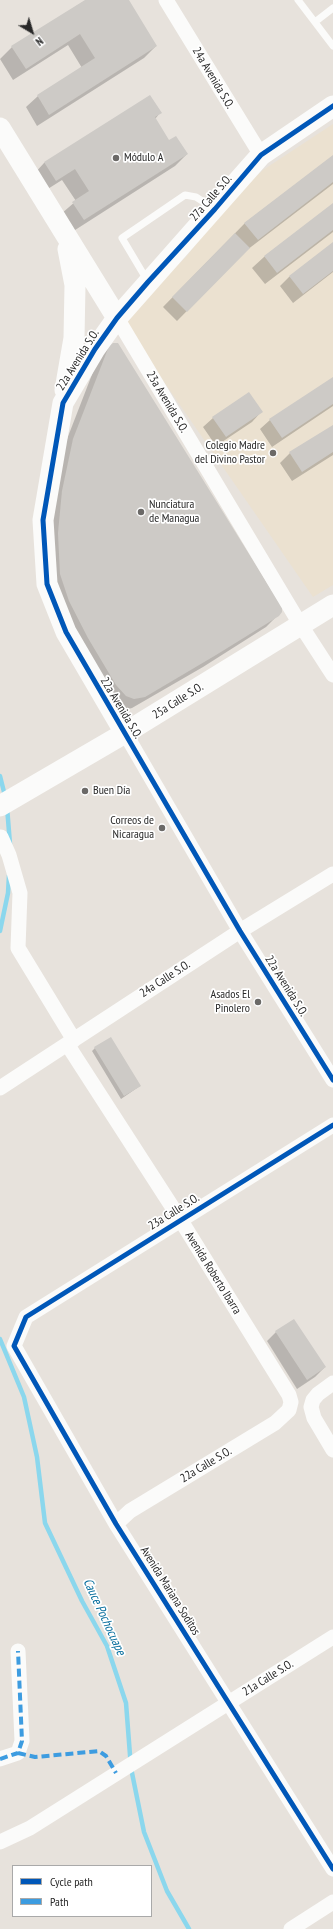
<!DOCTYPE html>
<meta charset="utf-8">
<style>
body{margin:0}
#map{position:relative;width:333px;height:1929px;overflow:hidden;background:#e7e2dc;font-family:"PT Sans Narrow",sans-serif}
canvas{display:block}
.legend{position:absolute;left:12px;top:1865px;width:140px;height:52px;box-sizing:border-box;background:#fff;border:1px solid #a9a9a9;margin:0;padding:5px 7px;list-style:none;font-size:12px;color:#282828}
.legend li{display:flex;align-items:center;gap:8px;height:20px}
.legend b{width:20px;border:1px solid #a9a9a9}
.north{position:absolute;left:12px;top:12px;width:40px;height:40px;-webkit-text-stroke:3px #fff;paint-order:stroke;rotate:142deg;font-size:11px;font-weight:700;line-height:16px;text-align:center;color:#282828}
.north::after{content:'';display:block;margin:auto;width:14px;height:18px;background:#282828;clip-path:polygon(50% 0,100% 100%,50% 72%,0 100%)}
</style>
<div id="map">
<canvas width="333" height="1929"></canvas>
<ul class="legend">
<li><b style="height:5px;background:#0057b8"></b>Cycle path</li>
<li><b style="height:5px;background:#3d9ce0"></b>Path</li>
</ul>
<div class="north">N</div>
</div>
<script>
const context = document.querySelector('canvas').getContext('2d');
context.lineJoin = 'round';
function paint(path, color) {
  context.fillStyle = color;
  context.fill(path, 'evenodd');
}
function shape(rows) {
  const path = new Path2D();
  for (const r of rows) {
    path.moveTo(r[0], r[1]);
    for (let i = 2; i < r.length; i += 2) path.lineTo(r[i], r[i + 1]);
  }
  return path;
}
function stroke(path, color, width, dash) {
  context.strokeStyle = color;
  context.lineWidth = width;
  context.lineCap = dash ? 'butt' : 'round';
  context.setLineDash(dash || []);
  context.stroke(path);
}
function label(font, color, halo, rows, align = 'center') {
  context.font = font + ' "PT Sans Narrow",sans-serif';
  context.lineWidth = 3.5;
  context.setLineDash([]);
  context.textBaseline = 'middle';
  context.strokeStyle = halo;
  context.fillStyle = color;
  for (const [text, x, y, turn = 0] of rows) {
    context.save();
    context.translate(x, y);
    context.rotate((+turn || 0) * Math.PI / 180);
    context.textAlign = isNaN(turn) ? turn : align;
    if (halo) context.strokeText(text, 0, 0);
    context.fillText(text, 0, 0);
    context.restore();
  }
}
const education = shape([
 [333,124,333,585,313,597,121,320,186,257,229,202,263,170]
]);
const shadow = shape([
 [86,0,127,0,156,46,144,58,37,126,26,107,38,96,82,68,68,45,13,80,0,59,12,47],
 [150,96,160,113,155,119,169,142,187,154,175,166,72,232,61,214,76,201,62,180,43,192,33,175,44,163],
 [333,156,333,184,247,250,177,321,163,307,245,223],
 [333,204,333,232,265,284,252,268,264,257],
 [333,243,333,272,293,303,280,286,289,277],
 [110,346,278,615,266,627,203,667,132,708,121,711,66,633,46,545,62,452,98,359],
 [333,378,333,406,272,447,260,429,270,420],
 [261,412,252,422,216,446,203,427,213,418],
 [333,427,333,455,292,481,280,463,290,453],
 [95,1048,140,1086,121,1099,92,1051],
 [276,1332,325,1367,315,1377,297,1389,267,1341]
]);
const stream = shape([
 [0,776,5,796],
 [7,807,10,844],
 [0,931,8,893,9,875],
 [0,1339,24,1397,37,1457,45,1523,82,1601,107,1646,126,1703,131,1768,144,1832,167,1891,189,1929]
]);
const building = shape([
 [85,0,129,0,157,46,49,115,37,95,95,58,80,34,26,69,11,46],
 [150,95,162,113,155,117,169,140,176,136,188,154,84,220,72,202,89,191,75,169,56,181,44,162],
 [333,155,333,182,258,240,244,223],
 [333,203,333,230,277,273,264,256],
 [235,233,250,248,187,312,172,297],
 [333,242,333,271,303,294,289,276],
 [113,343,118,343,282,607,282,612,279,616,216,655,145,697,134,699,126,696,116,685,88,638,69,601,60,574,58,533,62,491,73,439,109,346],
 [333,377,333,404,282,438,269,419],
 [249,392,263,412,226,437,212,417],
 [333,425,333,452,302,472,289,452],
 [111,1037,141,1086,124,1096,94,1047],
 [294,1319,326,1367,307,1380,275,1331]
]);
const lane = shape([
 [298,0,333,46],
 [315,22,333,8],
 [147,280,122,238,185,195,196,197,213,208]
]);
const street = shape([
 [166,0,261,155],
 [117,318,300,624,333,675],
 [125,733,240,931,333,1080],
 [1,837,9,855,20,893,18,948,74,1040],
 [67,1044,180,1219,289,1395,291,1402,289,1410,275,1423,130,1511,116,1524],
 [0,1088,240,931,333,874],
 [333,1125,26,1317,14,1346,116,1524,333,1869],
 [333,1383,318,1394,313,1400,311,1407,314,1418,333,1450],
 [0,1759,18,1753,22,1741,18,1651],
 [0,1842,30,1828,333,1637],
 [291,1929,333,1902]
]);
const secondary = shape([
 [0,128,117,318],
 [65,390,74,338,75,285,68,249],
 [125,733,66,632,47,584,43,520,63,403,95,349,117,318,261,155,333,106],
 [0,806,125,733,333,605]
]);
const quiet = shape([
 [18,1753,35,1757,99,1751,106,1756,116,1773],
 [0,1759,18,1753,22,1741,18,1651]
]);
const cycleway = shape([
 [333,106,261,155,215,209,148,282,117,318,95,349,63,403,43,520,47,584,66,632,240,931,333,1080],
 [333,1125,26,1317,14,1346,116,1524,333,1869]
]);
const markers = [
 [116,158,4,"#6b6967"],
 [273,453,4,"#6b6967"],
 [141,512,4,"#6b6967"],
 [85,791,4,"#6b6967"],
 [162,828,4,"#6b6967"],
 [258,1002,4,"#6b6967"]
];
const streetNames = [
 ["24a Avenida S.O.",213,78,59],
 ["27a Calle S.O.",211,198,-49],
 ["22a Avenida S.O.",78,360,-58],
 ["23a Avenida S.O.",167,402,59],
 ["25a Calle S.O.",178,701,-32],
 ["22a Avenida S.O.",121,708,59],
 ["24a Calle S.O.",165,979,-33],
 ["22a Avenida S.O.",286,986,58],
 ["23a Calle S.O.",174,1212,-32],
 ["Avenida Roberto Ibarra",213,1273,58],
 ["22a Calle S.O.",206,1465,-31],
 ["Avenida Mariana Soditos",170,1591,58],
 ["21a Calle S.O.",268,1678,-32]
];
const poiNames = [
 ["Módulo A",124,158],
 ["Colegio Madre",265,446,"right"],
 ["del Divino Pastor",265,460,"right"],
 ["Nunciatura",149,505],
 ["de Managua",149,519],
 ["Buen Día",93,791],
 ["Correos de",154,821,"right"],
 ["Nicaragua",154,835,"right"],
 ["Asados El",250,995,"right"],
 ["Pinolero",250,1009,"right"]
];
const waterNames = [
 ["Cauce Pochocuape",104,1617,65]
];
paint(education, '#ebe1d0');
paint(shadow, '#0003');
stroke(stream, '#8bd7ed', 4.5);
paint(building, '#cdcac6');
stroke(lane, '#fbfbfa', 7);
stroke(street, '#fbfbfa', 15);
stroke(secondary, '#fbfbfa', 21);
stroke(quiet, '#3d9ce0', 4, [8, 4]);
stroke(cycleway, '#0057b8', 5);
for (const [x, y, r, color] of markers) {
  const dot = new Path2D();
  dot.arc(x, y, r, 0, 2 * Math.PI);
  context.fillStyle = color;
  context.fill(dot);
  stroke(dot, '#fff', 1.5);
}
label('12px', '#282828', '#fff', streetNames);
label('12px', '#282828', '#fff', poiNames, 'left');
label('italic 13px', '#076e9d', '#fff', waterNames);
</script>
